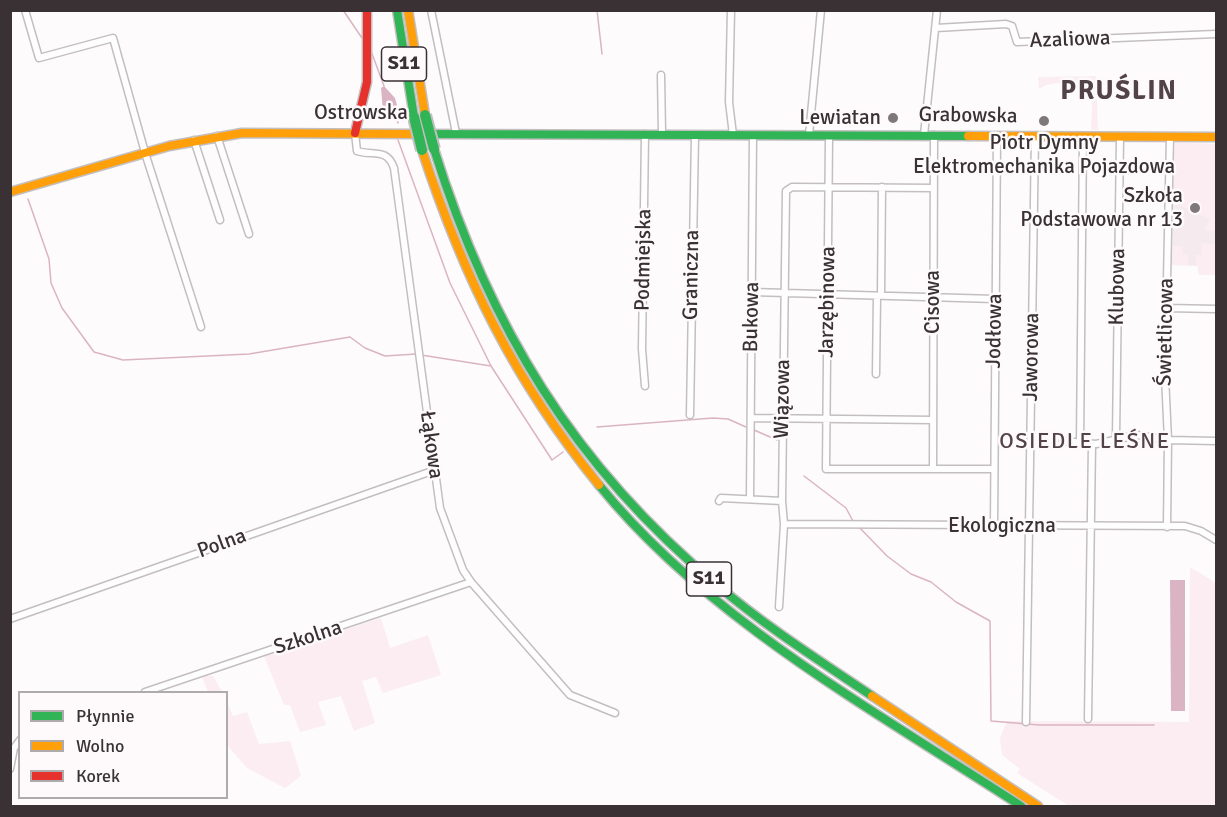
<!DOCTYPE html>
<meta charset="utf-8">
<style>
body{margin:0}
#map{position:relative;width:1227px;height:817px;overflow:hidden;background:#fdfbfc;font-family:Signika,sans-serif}
canvas{display:block}
.frame{position:absolute;inset:0;border:12px solid #393134;pointer-events:none}
.legend{position:absolute;left:18px;top:691px;width:210px;height:108px;box-sizing:border-box;background:#fefafc;border:2px solid #afaaac;margin:0;padding:8px 10px;list-style:none;font-size:18px;color:#393134}
.legend li{display:flex;align-items:center;gap:12px;height:30px}
.legend b{width:30px;border:2px solid #afaaac}
</style>
<div id="map">
<canvas width="1227" height="817"></canvas>
<div class="frame"></div>
<ul class="legend">
<li><b style="height:8px;background:#30b455"></b>Płynnie</li>
<li><b style="height:8px;background:#ff9f0a"></b>Wolno</li>
<li><b style="height:8px;background:#e5322d"></b>Korek</li>
</ul>
</div>
<script>
const context = document.querySelector('canvas').getContext('2d');
context.lineJoin = 'round';
function fill(path, color) { context.fillStyle = color; context.fill(path, 'evenodd'); }
function strokePath(path, color, width, dash) { context.strokeStyle = color; context.lineWidth = width; context.lineCap = dash ? 'butt' : 'round'; context.setLineDash(dash || []); context.stroke(path); }
function write(font, color, halo, rows, align = 'center') {
  context.font = font + ' Signika,sans-serif'; context.lineWidth = 5; context.setLineDash([]); context.textBaseline = 'middle'; context.strokeStyle = halo; context.fillStyle = color; for (const [text, x, y, turn = 0] of rows) {
    context.save(); context.translate(x, y); context.rotate((+turn || 0) * Math.PI / 180); context.textAlign = isNaN(turn) ? turn : align; if (halo) context.strokeText(text, 0, 0); context.fillText(text, 0, 0); context.restore();
  }
}
fill(new Path2D(`
 M1175,143L1216,144V275H1199L1198,266L1172,265L1173,226L1178,216L1173,214Z`), '#f5ebee');
fill(new Path2D(`
 M1096,76L1098,130H1091L1093,86C1077,86 1053,78 1039,89L1038,77Z
 M1175,143L1216,144V231L1205,230L1210,219L1199,215L1201,210L1185,208L1173,202Z
 M1202,243L1216,244V275H1199L1195,255H1202Z
 M1173,246H1183L1182,254L1188,255V265H1172Z
 M1190,567L1216,583V806H1069L1017,773L1020,769L1002,755L1000,738L1007,721L1189,722Z
 M381,618L390,648L428,635L441,675L383,693L376,677L362,681L375,723L354,731L341,696L318,702L326,725L300,732L290,705H284L264,656Z
 M202,676H213L222,692H208Z
 M227,702L233,716L247,712L259,744L290,741L301,776L285,788L247,768L227,745Z`), '#fbedf2');
fill(new Path2D(`
 M384,86L395,98L398,109L393,108L388,114L383,111L381,88Z
 M1170,580H1185V711H1171Z`), '#dbb4c3');
strokePath(new Path2D(`
 M343,10L364,41
 M597,10L602,54
 M371,51L384,86
 M395,110L398,123
 M398,140L450,283L491,366L552,460L563,452
 M28,199L49,259L51,283L62,308L94,352L123,360L249,354L350,337L365,348L385,356L416,354
 M421,355L491,366
 M597,427L713,418L728,419L746,427
 M754,430L777,440
 M804,476L846,508L854,523
 M858,526L887,556L911,574L931,582L956,602L990,621L991,721L1039,725H1154`), '#dbb4c3', 1.5);
const street = new Path2D(`
 M25,10L39,58L113,38L146,156L201,327
 M431,10L456,133
 M731,10L729,102L733,135
 M936,28L1006,24L1012,26L1017,42L1216,34
 M661,75L662,134
 M355,133L357,151C374,156 387,148 394,168L440,508L463,570L471,582L570,695L615,713
 M645,134L642,349L645,386
 M809,135L821,10
 M829,135L826,469H994
 M924,135L937,10
 M217,136L249,234
 M194,140L220,220
 M752,292L995,299
 M881,295L882,187
 M1166,308L1216,309
 M876,374L877,296
 M690,415L695,135
 M751,418L933,420
 M1116,438L1120,137
 M1063,441L1096,444L1137,435L1168,440L1216,441
 M1080,443L1083,137
 M933,468L934,135
 M750,499L753,135
 M719,501L721,498L782,501
 M784,524L1185,526L1201,531L1216,540
 M994,526L997,136
 M1167,527L1168,440L1165,376L1170,137
 M779,607L784,524L782,501L786,191L792,187L934,188
 M10,619L435,470
 M145,692L471,582
 M1088,719L1092,444
 M1026,722L1035,136
 M10,769L14,748L20,740`);
const fast = new Path2D(`
 M397,10L414,117
 M419,134L968,136
 M434,149C489,326 574,466 717,585C765,626 820,661 872,696
 M599,485C708,620 877,712 1021,806`);
const slow = new Path2D(`
 M408,10L425,115
 M968,136L1216,137
 M422,150C464,278 514,380 599,485
 M10,192L169,146L242,133L419,134
 M872,696L1038,806`);
const jam = new Path2D(`
 M355,133L367,82V10`);
strokePath(street, '#c3bfc1', 9);
strokePath(fast, '#c3bfc1', 11);
strokePath(slow, '#c3bfc1', 11);
strokePath(jam, '#c3bfc1', 11);
strokePath(street, '#fffeff', 6);
strokePath(fast, '#30b455', 8);
strokePath(slow, '#ff9f0a', 8);
strokePath(jam, '#e5322d', 8);
const fastBridge = new Path2D(`
 M425,115L434,149
 M414,117L422,150`);
strokePath(fastBridge, '#c3bfc1', 14, []);
strokePath(fastBridge, '#30b455', 10);
for (const [x, y, r, color] of [
 [893,118,6,"#7e787a"],
 [1044,121,6,"#7e787a"],
 [1195,208,6,"#7e787a"]
]) { const dot = new Path2D(); dot.arc(x, y, r, 0, 2 * Math.PI); context.fillStyle = color; context.fill(dot); strokePath(dot, '#fefafc', 2); }
for (const [x, y, w] of [
 [404,64,45],
 [709,579,45]
]) { const box = new Path2D(); box.roundRect(x - w / 2, y - 17, w, 34, 4.5); context.fillStyle = '#fefafc'; context.fill(box); strokePath(box, '#393134', 1.5); }
write('bold 20px', '#393134', null, [
 ["S11",404,64],
 ["S11",709,579]
]);
write('21px', '#393134', '#fefafc', [
 ["Azaliowa",1070,40,-2],
 ["Ostrowska",361,113],
 ["Grabowska",968,116,1],
 ["Podmiejska",644,260,-89],
 ["Graniczna",692,275,-89],
 ["Klubowa",1118,287,-89],
 ["Jarzębinowa",828,302,-89],
 ["Cisowa",933,302,-90],
 ["Bukowa",752,317,-89],
 ["Jodłowa",995,331,-89],
 ["Świetlicowa",1166,332,-89],
 ["Jaworowa",1032,357,-89],
 ["Wiązowa",783,399,-89],
 ["Łąkowa",431,445,82],
 ["Ekologiczna",1002,526],
 ["Polna",222,544,-20],
 ["Szkolna",308,638,-18]
]);
write('21px', '#393134', '#fefafc', [
 ["Lewiatan",881,118],
 ["Piotr Dymny",1044,143,"center"],
 ["Elektromechanika Pojazdowa",1044,167,"center"],
 ["Szkoła",1183,196],
 ["Podstawowa nr 13",1183,220]
], 'right');
context.letterSpacing = '1.5px';
write('22px', '#524349', '#fefafc', [
 ["OSIEDLE LEŚNE",1085,442]
]);
context.letterSpacing = '0px';
context.letterSpacing = '1.5px';
write('bold 27px', '#524349', '#fefafc', [
 ["PRUŚLIN",1119,92]
]);
context.letterSpacing = '0px';
</script>
